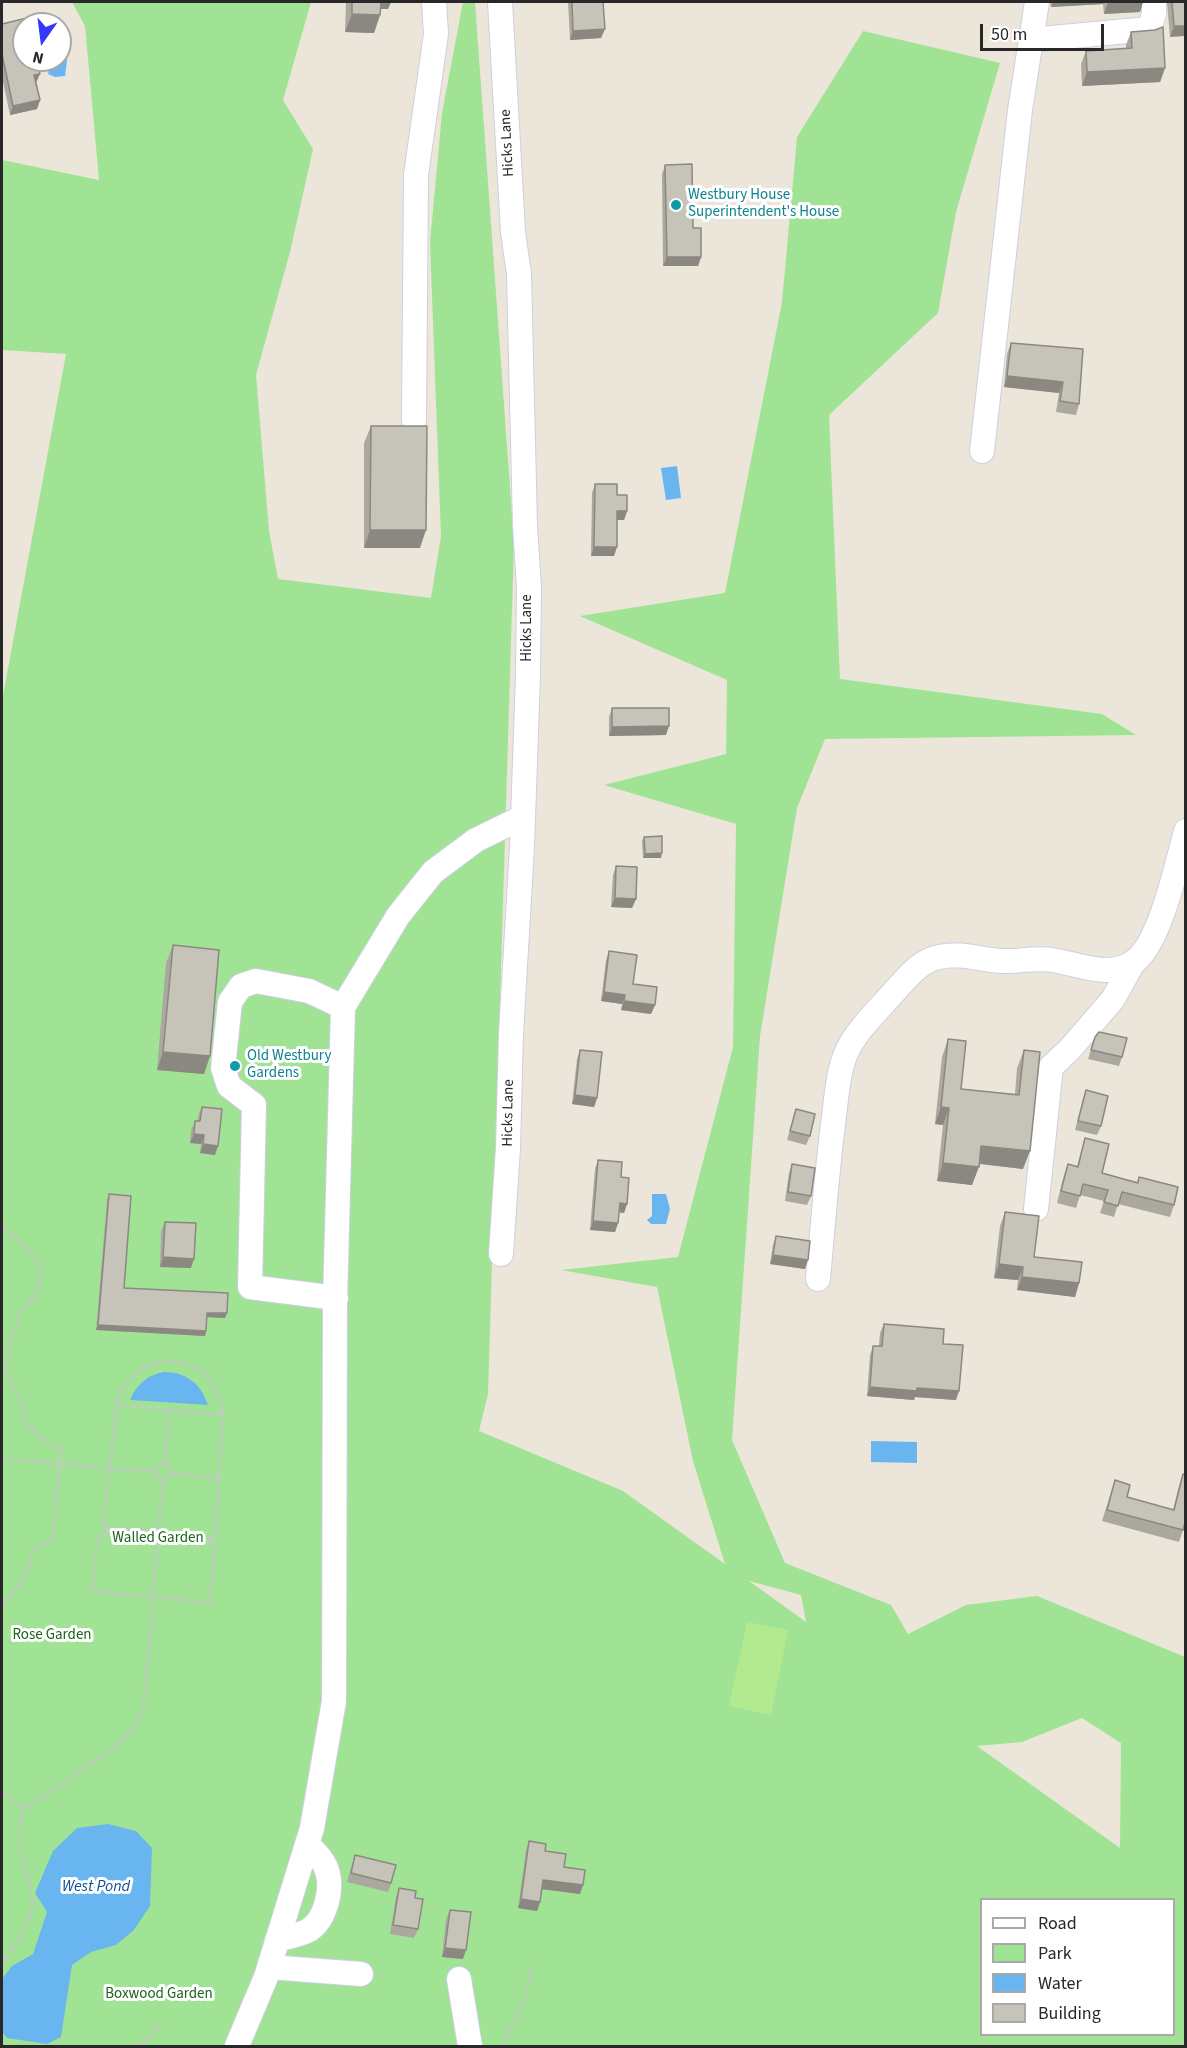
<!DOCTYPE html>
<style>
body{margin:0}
#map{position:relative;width:1187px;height:2048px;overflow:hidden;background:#ebe6d9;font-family:"Source Sans 3",sans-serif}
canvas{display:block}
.frame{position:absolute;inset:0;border:3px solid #282828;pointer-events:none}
.legend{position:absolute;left:980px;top:1898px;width:195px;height:138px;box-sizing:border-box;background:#fff;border:2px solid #a9a9a9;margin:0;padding:8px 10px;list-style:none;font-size:18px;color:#282828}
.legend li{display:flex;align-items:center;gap:12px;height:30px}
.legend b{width:30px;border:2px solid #a9a9a9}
.north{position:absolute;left:12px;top:12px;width:60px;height:60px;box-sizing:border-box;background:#fff;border:2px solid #a9a9a9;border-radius:50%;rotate:194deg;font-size:16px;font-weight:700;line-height:24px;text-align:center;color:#282828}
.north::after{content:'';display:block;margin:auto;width:21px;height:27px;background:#3538fb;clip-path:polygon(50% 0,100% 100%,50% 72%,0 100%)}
.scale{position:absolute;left:980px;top:24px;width:124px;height:27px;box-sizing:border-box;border:3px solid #282828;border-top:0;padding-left:8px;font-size:18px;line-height:21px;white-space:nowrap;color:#282828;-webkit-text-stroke:4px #fff;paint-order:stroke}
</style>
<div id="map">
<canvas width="1187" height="2048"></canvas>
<div class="frame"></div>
<ul class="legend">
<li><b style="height:8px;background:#fff"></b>Road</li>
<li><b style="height:16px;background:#a1e394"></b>Park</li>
<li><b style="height:16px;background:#69b5ef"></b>Water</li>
<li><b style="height:16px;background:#c6c3b9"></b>Building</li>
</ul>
<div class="north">N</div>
<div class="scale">50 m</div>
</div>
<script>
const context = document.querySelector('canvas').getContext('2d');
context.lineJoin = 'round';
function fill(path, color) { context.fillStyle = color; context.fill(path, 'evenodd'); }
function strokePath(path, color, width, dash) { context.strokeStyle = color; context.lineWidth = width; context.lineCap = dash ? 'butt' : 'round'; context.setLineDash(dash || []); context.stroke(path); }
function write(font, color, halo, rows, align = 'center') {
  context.font = font + ' "Source Sans 3",sans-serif'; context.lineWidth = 6; context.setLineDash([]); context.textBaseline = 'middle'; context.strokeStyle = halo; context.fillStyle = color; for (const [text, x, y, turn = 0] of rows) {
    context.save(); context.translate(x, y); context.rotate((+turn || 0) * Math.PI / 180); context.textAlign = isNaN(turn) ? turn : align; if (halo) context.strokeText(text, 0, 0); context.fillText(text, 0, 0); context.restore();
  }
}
fill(new Path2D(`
 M72,2H311L283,100L313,149L290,252L256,375L269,531L278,579L431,598L441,536L430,242L442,113L463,2H475L514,543L488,1394L479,1431L623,1491L725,1564L693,1461L657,1287L561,1270L678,1257L733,1047L736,824L604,785L726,754L727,680L580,616L725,593L782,302L797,137L863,31L1000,63L956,212L938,313L829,415L840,679L1102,714L1136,735L825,739L797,808L760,1036L732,1440L785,1563L891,1605L908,1634L966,1605L1037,1596L1185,1657V2046H2V701L66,354L2,350V160L99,180L85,26ZM749,1581L801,1595L806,1622ZM1082,1718L1121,1743L1120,1848L977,1746L1022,1742ZM982,1900H1174V2034H982Z`), '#a1e394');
fill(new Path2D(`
 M747,1622L788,1630L771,1715L729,1706Z`), '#b4ea8f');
fill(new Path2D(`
 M60,44L69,45L65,76L55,77L48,74L51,60H60Z
 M677,466L681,498L666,500L661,468Z
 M652,1194H666L670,1209L666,1224H651L647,1220L652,1216Z
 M164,1372C187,1372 201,1384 208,1405L130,1400C137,1384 147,1375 164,1372Z
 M871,1441L917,1442V1463L871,1462Z
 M108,1824L136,1831L152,1848L150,1906L133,1931L116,1945L91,1952L72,1965L61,2037L47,2044L7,2038L2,2032V1979L12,1966L33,1954L47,1912L35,1893L53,1851L77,1828Z`), '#69b5ef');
const minor = new Path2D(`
 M500,2L513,232L519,274L525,526L529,588L528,676L522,847L511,1034L508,1148L501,1254
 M1030,40L1149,29L1154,14V2
 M414,420L416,175L436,34L434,2
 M982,451L1020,110L1037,2
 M1036,1209L1051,1067L1070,1049L1113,999L1133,963
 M818,1279C823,1224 827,1170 834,1116C837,1094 838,1069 848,1049C859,1028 877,1011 893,993C906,979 919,961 939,957C959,952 982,960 1002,961C1018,962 1036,957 1052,960C1079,964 1111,980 1135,961C1161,941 1177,863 1186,831
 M336,1298L250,1287L254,1105L229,1086L223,1068L230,1002L241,986L256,981L309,991L343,1007
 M277,1940C287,1937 300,1935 309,1930C325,1920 332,1892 328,1874C325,1861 316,1853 307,1844
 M269,1967L361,1974
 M459,1979L470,2046
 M237,2046L266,1977L312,1828L334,1701L335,1302L343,1007L398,916L433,872L476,840L523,817`);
strokePath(minor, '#cecfe1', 26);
strokePath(new Path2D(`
 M2,1229L23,1243L39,1264L40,1279L37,1295L21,1311L12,1338L6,1360L9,1377L21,1400L27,1425L61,1453
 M117,1405L223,1415L215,1538L103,1527Z
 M117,1405C120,1395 122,1387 129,1380C151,1354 194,1355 213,1384C219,1393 221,1404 223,1415
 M2,1459L156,1472
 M165,1464L169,1409
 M155 1472a8 8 0 1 1 16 0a8 8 0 1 1-16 0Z
 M171,1473L220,1479
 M107,1527V1535H98L92,1591L210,1602L216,1546L209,1545L210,1538
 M2,1604C21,1583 27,1579 33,1550L52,1538L62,1446
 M2,1793L24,1808
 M2,1965C11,1948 26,1931 31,1912C36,1890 23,1870 20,1849C18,1834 20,1822 24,1808C51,1792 123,1747 137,1721C140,1716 142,1710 144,1704L163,1480
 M137,2046L150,2037L161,2023
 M502,2046C516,2021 529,1997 532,1967`), '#c7c7c7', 3, [4.5, 3]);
strokePath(minor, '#fff', 24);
fill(new Path2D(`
 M346,2H391L388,9H380V15L374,33L345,32Z
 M568,2H603L601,38L570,40Z
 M1050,2H1143L1140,12L1104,14L1103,4L1051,7Z
 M1167,2H1185L1170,37Z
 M2,24L36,83L40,100L37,109L10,115L2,77Z
 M1131,32L1165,68L1160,82L1082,86L1081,64L1086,51L1126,48V45Z
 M665,165L693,228L701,257L698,266H663L662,174Z
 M1011,343L1083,349L1079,404L1076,415L1056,412L1059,393L1004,387L1007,354Z
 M371,426L420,548H364V443Z
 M595,484L617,495L627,511L624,520H617L614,556H591L592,493Z
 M612,708L666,735L609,736V717Z
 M644,837L661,858H643L642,841Z
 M616,866L636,899L632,908L611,907L613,875Z
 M173,945L204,1074L157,1070L166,963Z
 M609,951L633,984L655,1005L651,1014L621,1010L622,1004L601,1001L606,960Z
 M1095,1037L1122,1057L1119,1066L1088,1059Z
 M948,1039L961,1089L1015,1094L1017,1068L1024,1050L1023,1169L979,1164L972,1185L937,1181L943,1125L935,1124L942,1057Z
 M580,1050L597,1098L594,1107L572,1104L577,1059Z
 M1086,1090L1101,1126L1097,1135L1075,1130L1083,1099Z
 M202,1107L215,1155L200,1153L201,1144L190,1143L191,1130L195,1121H198V1116Z
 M796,1109L810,1136L806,1145L787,1140Z
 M1085,1138L1102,1173L1137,1182L1139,1177L1174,1205L1170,1217L1118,1204L1114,1217L1100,1213L1104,1201L1080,1195L1076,1208L1057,1203L1064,1175L1068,1164L1077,1166Z
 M598,1160L621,1177L627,1204L624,1213L619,1212L618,1223L615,1232L590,1230L595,1169Z
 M792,1164L811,1196L807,1205L785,1201L789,1173Z
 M109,1194L124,1288L227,1313L225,1318L207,1317L206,1331L205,1336L96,1330L107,1199Z
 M1005,1212L1034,1257L1079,1283L1075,1297L1017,1290L1018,1280L994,1278L1000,1226Z
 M165,1222L191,1268L160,1267L161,1231Z
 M776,1236L805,1269L770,1264L773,1245Z
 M884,1324L943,1344L956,1400L915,1397L914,1400L867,1396L870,1355L873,1346H879L880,1333Z
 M1183,1474V1530L1179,1542L1102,1521L1115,1480L1127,1497L1173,1510L1179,1486Z
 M529,1841L545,1851L564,1867L580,1894L542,1889L540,1902L537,1911L518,1908L526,1850Z
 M355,1855L391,1883L388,1892L347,1882Z
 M399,1888L415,1898L418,1929L414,1938L390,1934L396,1897Z
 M450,1910L463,1959L442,1957L446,1919Z`), '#aaa89f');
fill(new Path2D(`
 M377,2H391L388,9H375Z
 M1053,2H1104L1103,4L1051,7Z
 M1143,2L1140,12L1104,14L1108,3Z
 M352,14L380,15L374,33L345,32Z
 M1174,26H1185V36L1170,37Z
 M605,29L601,38L570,40L573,31Z
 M1165,68L1160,82L1082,86L1087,72Z
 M40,74L36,83L34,75Z
 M40,100L37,109L10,115L13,106Z
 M667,257H701L698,266H663Z
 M1007,376L1063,382L1059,393L1004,387Z
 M617,511H627L624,520H614Z
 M370,530H426L420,548H364Z
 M594,547H617L614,556H591Z
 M669,726L666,735L609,736L612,727Z
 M662,853L661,858H643L645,854Z
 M615,898L636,899L632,908L611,907Z
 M604,992L625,995L622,1004L601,1001Z
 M624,1001L655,1005L651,1014L621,1010Z
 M163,1052L210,1056L204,1074L157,1070Z
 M575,1095L597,1098L594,1107L572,1104Z
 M941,1107L949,1108L943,1125L935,1124Z
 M194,1134L204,1135L201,1144L190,1143Z
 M203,1144L218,1146L215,1155L200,1153Z
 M981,1146L1030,1151L1023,1169L974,1163Z
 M943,1163L979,1167L972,1185L937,1181Z
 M620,1203L627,1204L624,1213L617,1212Z
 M593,1221L618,1223L615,1232L590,1230Z
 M773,1255L808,1260L805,1269L770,1264Z
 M163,1257L194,1259L191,1268L160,1267Z
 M999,1264L1023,1267L1018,1280L994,1278Z
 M1022,1277L1079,1283L1075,1297L1017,1290Z
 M207,1313H227L225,1318L206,1317Z
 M98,1325L206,1331L205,1336L96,1330Z
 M870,1387L917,1388L959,1391L956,1400L915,1397L914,1400L867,1396Z
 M543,1880L583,1885L580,1894L540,1889Z
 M521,1899L540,1902L537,1911L518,1908Z
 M445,1948L466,1950L463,1959L442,1957Z`), '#8b8882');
const building = new Path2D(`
 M352,2H381L380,15L352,14Z
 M572,2H603L605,29L573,31Z
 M1108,2H1138L1108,3Z
 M1172,2H1185V26H1174Z
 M27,18L28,24H24V60H36L40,74L34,75L40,100L13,106L2,54V24Z
 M1163,27L1165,68L1087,72L1086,51L1132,48L1131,32L1155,30Z
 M692,164L693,228H701V257H667L665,165Z
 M1011,343L1083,349L1079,404L1060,401L1063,382L1007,376Z
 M371,426H427L426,530H370Z
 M595,484H617V495H627V511H617V547H594Z
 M612,708H669V726L612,727Z
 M662,836V853L645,854L644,837Z
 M616,866L637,867L636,899L615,898Z
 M173,945L219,950L210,1056L163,1052Z
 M609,951L637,955L633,984L657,987L655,1005L624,1001L625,995L604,992Z
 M1099,1032L1127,1038L1122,1057L1091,1050L1095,1037Z
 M948,1039L966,1041L961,1089L1019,1095L1024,1050L1040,1052L1030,1151L981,1146L979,1167L943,1163L949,1108L941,1107Z
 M580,1050L602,1052L597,1098L575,1095Z
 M1086,1090L1108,1096L1101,1126L1078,1121Z
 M202,1107L222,1109L218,1146L203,1144L204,1135L194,1134L195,1121H200Z
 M796,1109L815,1114L810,1136L790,1131Z
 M1085,1138L1109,1144L1102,1173L1138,1183L1139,1177L1178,1187L1174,1205L1122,1192L1118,1206L1104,1202L1108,1190L1083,1184L1080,1196L1061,1191L1068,1164L1078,1167Z
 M598,1160L622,1162L621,1177L629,1178L627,1204L620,1203L618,1223L593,1221Z
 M792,1164L815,1168L811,1196L788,1192Z
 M109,1194L131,1196L124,1288L228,1293L227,1313H207L206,1331L98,1325Z
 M1005,1212L1039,1216L1034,1257L1082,1262L1079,1283L1022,1277L1023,1267L999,1264Z
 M165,1222L196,1223L194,1259L163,1257Z
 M776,1236L810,1241L808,1260L773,1255Z
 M884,1324L944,1329L943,1344L963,1345L959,1391L917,1388V1391L870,1387L873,1346H882Z
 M1183,1474L1185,1475V1523L1183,1530L1107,1510L1115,1480L1130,1485L1127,1497L1174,1510Z
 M529,1841L546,1844L545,1851L566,1854L564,1867L585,1870L583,1885L543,1880L540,1902L521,1899Z
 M355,1855L396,1865L391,1883L351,1873Z
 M399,1888L416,1891L415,1898L423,1899L418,1929L393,1925Z
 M450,1910L471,1912L466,1950L445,1948Z`);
fill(building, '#c6c3b9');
strokePath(building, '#8b8882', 1.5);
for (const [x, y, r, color] of [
 [676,205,6,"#0f9aa8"],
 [235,1066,6,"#0f9aa8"]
]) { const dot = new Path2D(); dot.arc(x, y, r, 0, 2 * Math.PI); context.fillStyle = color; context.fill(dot); strokePath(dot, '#fff', 2); }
write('15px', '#282828', '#fff', [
 ["Hicks Lane",508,143,-93],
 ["Hicks Lane",528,628,-90],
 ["Hicks Lane",509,1113,-89]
]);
write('15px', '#0d838f', '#fff', [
 ["Westbury House",688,196],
 ["Superintendent's House",688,213],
 ["Old Westbury",247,1057],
 ["Gardens",247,1074]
], 'left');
write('15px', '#1b6418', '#fff', [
 ["Walled Garden",158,1539],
 ["Rose Garden",52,1636],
 ["Boxwood Garden",159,1995]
]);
write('italic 16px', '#0c5098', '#fff', [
 ["West Pond",96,1887]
]);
</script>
